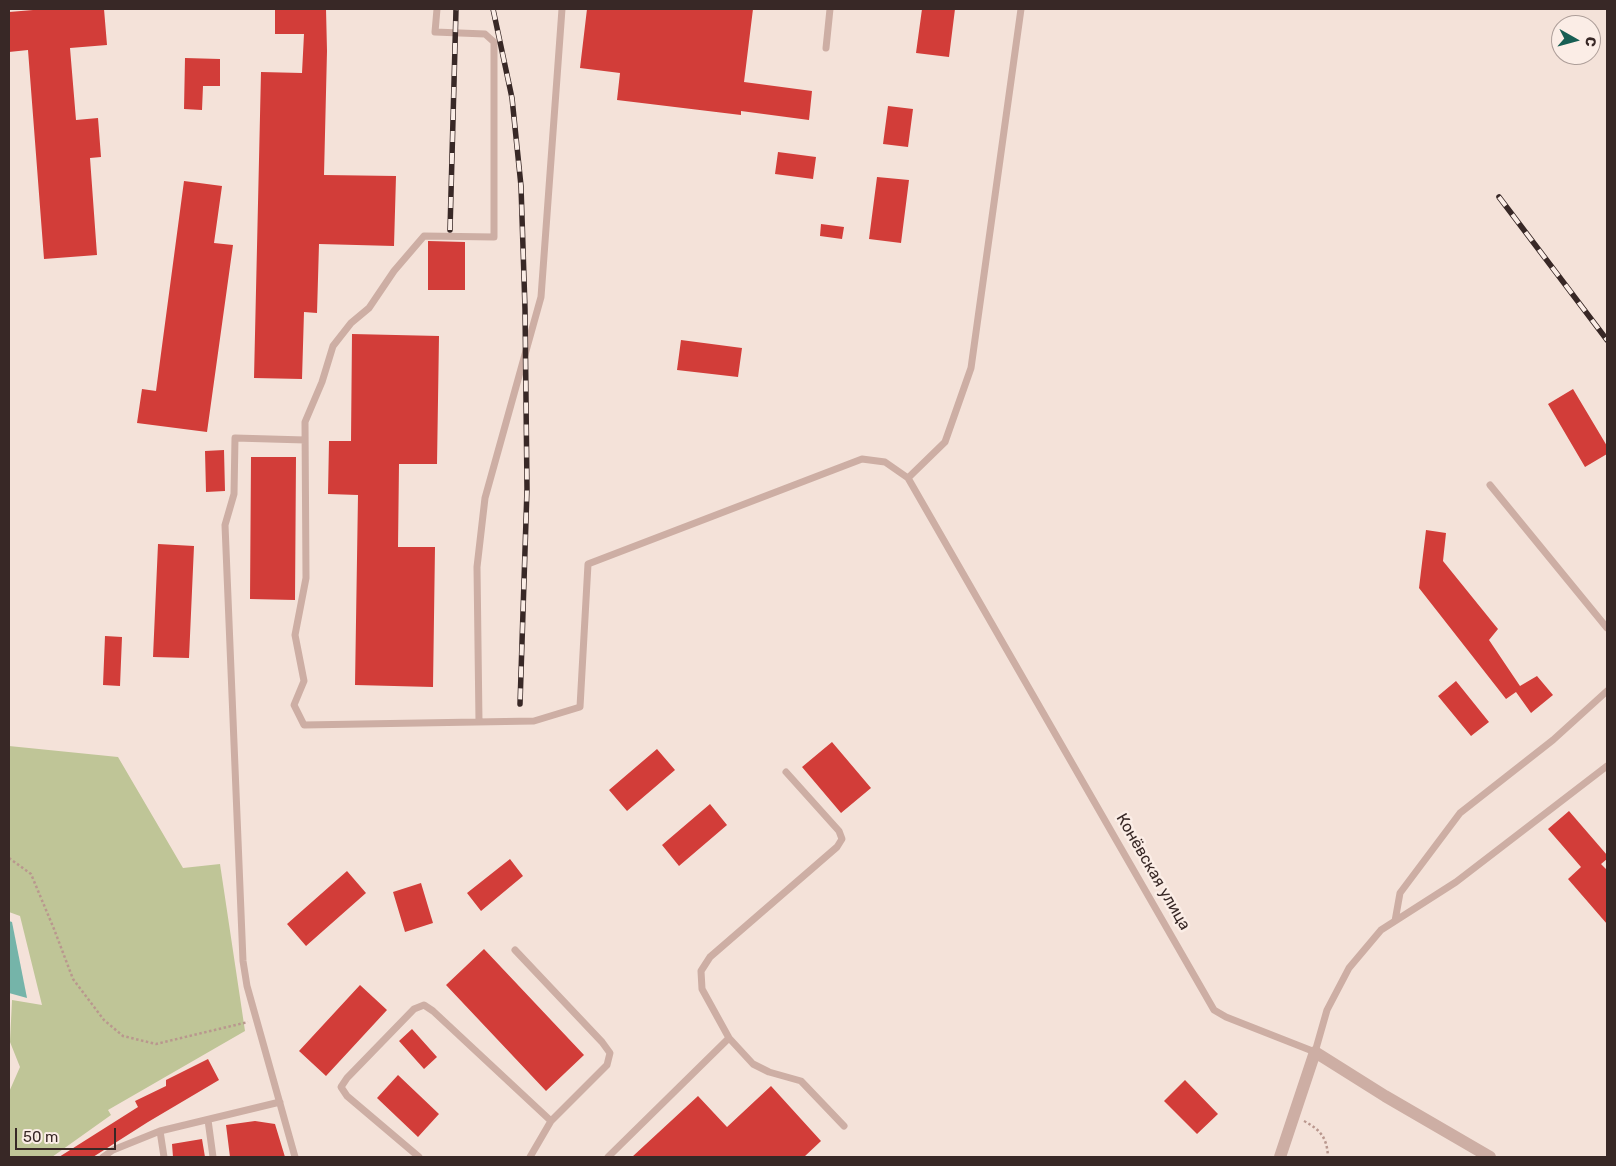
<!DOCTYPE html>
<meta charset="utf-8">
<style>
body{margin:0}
#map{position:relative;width:1616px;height:1166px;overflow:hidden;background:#f4e2d9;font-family:Rubik,sans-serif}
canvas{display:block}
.frame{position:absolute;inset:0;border:10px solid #382826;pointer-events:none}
.north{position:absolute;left:1551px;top:15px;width:50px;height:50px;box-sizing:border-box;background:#fbede6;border:1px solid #ad9e99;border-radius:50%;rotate:97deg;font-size:14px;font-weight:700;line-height:20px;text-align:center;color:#382826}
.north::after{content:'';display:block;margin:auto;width:18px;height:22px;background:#175e53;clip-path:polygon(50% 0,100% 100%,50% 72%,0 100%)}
.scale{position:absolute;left:15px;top:1128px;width:101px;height:22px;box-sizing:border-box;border:2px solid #382826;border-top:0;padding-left:6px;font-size:15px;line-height:18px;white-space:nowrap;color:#382826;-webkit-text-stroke:4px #fbede6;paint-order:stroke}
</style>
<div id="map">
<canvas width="1616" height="1166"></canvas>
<div class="frame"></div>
<div class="north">С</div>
<div class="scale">50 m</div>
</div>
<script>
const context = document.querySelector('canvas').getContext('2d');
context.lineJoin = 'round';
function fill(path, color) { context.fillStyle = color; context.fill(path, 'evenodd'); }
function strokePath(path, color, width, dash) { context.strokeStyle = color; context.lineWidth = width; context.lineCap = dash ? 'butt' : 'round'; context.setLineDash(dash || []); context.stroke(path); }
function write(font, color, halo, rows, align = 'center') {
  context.font = font + ' Rubik,sans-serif'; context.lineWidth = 5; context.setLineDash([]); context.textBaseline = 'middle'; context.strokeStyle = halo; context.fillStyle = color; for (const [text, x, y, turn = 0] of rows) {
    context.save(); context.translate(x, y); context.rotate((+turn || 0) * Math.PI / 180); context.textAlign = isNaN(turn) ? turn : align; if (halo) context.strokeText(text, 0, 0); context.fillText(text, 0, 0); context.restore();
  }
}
fill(new Path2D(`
 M9,746L118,757L183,868L220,864L245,1031L108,1110L111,1115L52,1157H9V1092L20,1067L10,1042L12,1000L42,1005L20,916L9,912Z`), '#bfc597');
fill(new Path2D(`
 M9,921L12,922L27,998L9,993Z`), '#75b4a9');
fill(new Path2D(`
 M45,9H104L107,45L70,48L76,120L98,118L101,157L90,158L97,255L44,259L28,50L9,52V12Z
 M275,9H326L327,51L324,175L396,176L394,246L319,244L317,313L304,312L302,379L254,378L261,72L302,73L304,34H275Z
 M587,9H753L744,82L812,91L809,120L741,111V115L617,100L620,73L580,68Z
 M922,9H955L949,57L916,53Z
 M185,58L220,59V86H203L202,110L184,109Z
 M888,106L913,109L908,147L883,144Z
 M778,152L816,157L813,179L775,174Z
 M877,177L909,180L901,243L869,239Z
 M184,181L222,186L214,243L233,245L207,432L137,423L142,389L156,391Z
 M821,224L844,227L842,239L820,236Z
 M428,241L465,242V290H428Z
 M352,334L439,336L437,464H399L398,547H435L433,687L355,685L358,495L328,494L329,441H351Z
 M681,340L742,348L738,377L677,370Z
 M1573,389L1607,446V454L1585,467L1548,404Z
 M224,450L225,491L206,492L205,451Z
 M251,457H296L295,600L250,599Z
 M1426,530L1446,533L1443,561L1498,629L1489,640L1520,686L1537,676L1553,695L1531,713L1516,692L1506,699L1419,588Z
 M158,544L194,546L189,658L153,657Z
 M105,636L122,637L120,686L103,685Z
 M1456,681L1489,722L1471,736L1438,696Z
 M832,742L871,788L841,813L802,767Z
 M657,749L675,770L627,811L609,790Z
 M710,804L727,825L679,866L662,845Z
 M1569,811L1607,855V859L1601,864L1607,870V924L1568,879L1581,867L1548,829Z
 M510,859L523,876L481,911L467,893Z
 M347,871L366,893L306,946L287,924Z
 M421,883L433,923L405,932L393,892Z
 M484,949L584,1055L546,1091L446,985Z
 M360,985L387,1010L326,1076L299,1051Z
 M412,1029L437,1057L424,1069L399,1041Z
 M208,1059L219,1080L148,1122L93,1157H59L138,1107L135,1101L166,1086V1080Z
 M398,1075L439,1114L418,1137L377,1098Z
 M1185,1080L1218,1114L1197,1134L1164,1101Z
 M771,1086L821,1141L804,1157H632L698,1096L727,1127Z
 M255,1121L275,1124L285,1157H230L226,1125Z
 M202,1139L205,1157H173L172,1144Z`), '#d23d39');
strokePath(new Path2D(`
 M9,858L31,874L54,929L73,979L104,1020L123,1036L156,1044L248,1022
 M1304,1121C1321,1130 1327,1138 1328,1157`), '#b9978e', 2.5, [2.5, 2.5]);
strokePath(new Path2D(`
 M437,9L435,32L485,34L494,42V237L424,236L394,271L369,308L351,323L333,346L322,382L305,422L306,578L295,635L304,681L294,705L304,725L534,721L580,707L588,564L862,459L885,462L908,478L1214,1010L1226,1017L1315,1052L1327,1010L1349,968L1381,930L1456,882L1607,766
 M826,48L830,9
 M908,478L945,442L971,368L1021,9
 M1490,485L1607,628
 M479,722L477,567L485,498L541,297L562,9
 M1395,921L1400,893L1460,813L1553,740L1607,691
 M515,950L602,1042L610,1053L607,1065L551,1121
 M729,1038L702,989L701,971L710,957L837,847L842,839L839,831L786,772
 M208,1120L213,1157
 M160,1131L164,1157
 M103,1157L113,1150L160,1131L280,1102
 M295,1157L247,986L243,961L225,525L234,494L235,438L305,440
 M419,1157L347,1096L341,1087L347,1078L414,1009L424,1005L433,1011L551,1121L530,1157
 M608,1157L729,1038L753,1064L769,1072L801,1081L844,1126`), '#cdaea4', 7);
strokePath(new Path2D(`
 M1280,1157L1315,1052L1385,1096L1490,1157`), '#cdaea4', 12);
const rail = new Path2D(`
 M493,9L512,98L521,186L525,309L527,489L520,704
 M1499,197L1607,340
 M450,230L456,9`);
strokePath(rail, '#382826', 5.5);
strokePath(rail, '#fbede6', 4, [11]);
write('16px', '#382826', '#fbede6', [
 ["Конёвская улица",1153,872,60]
]);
</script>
